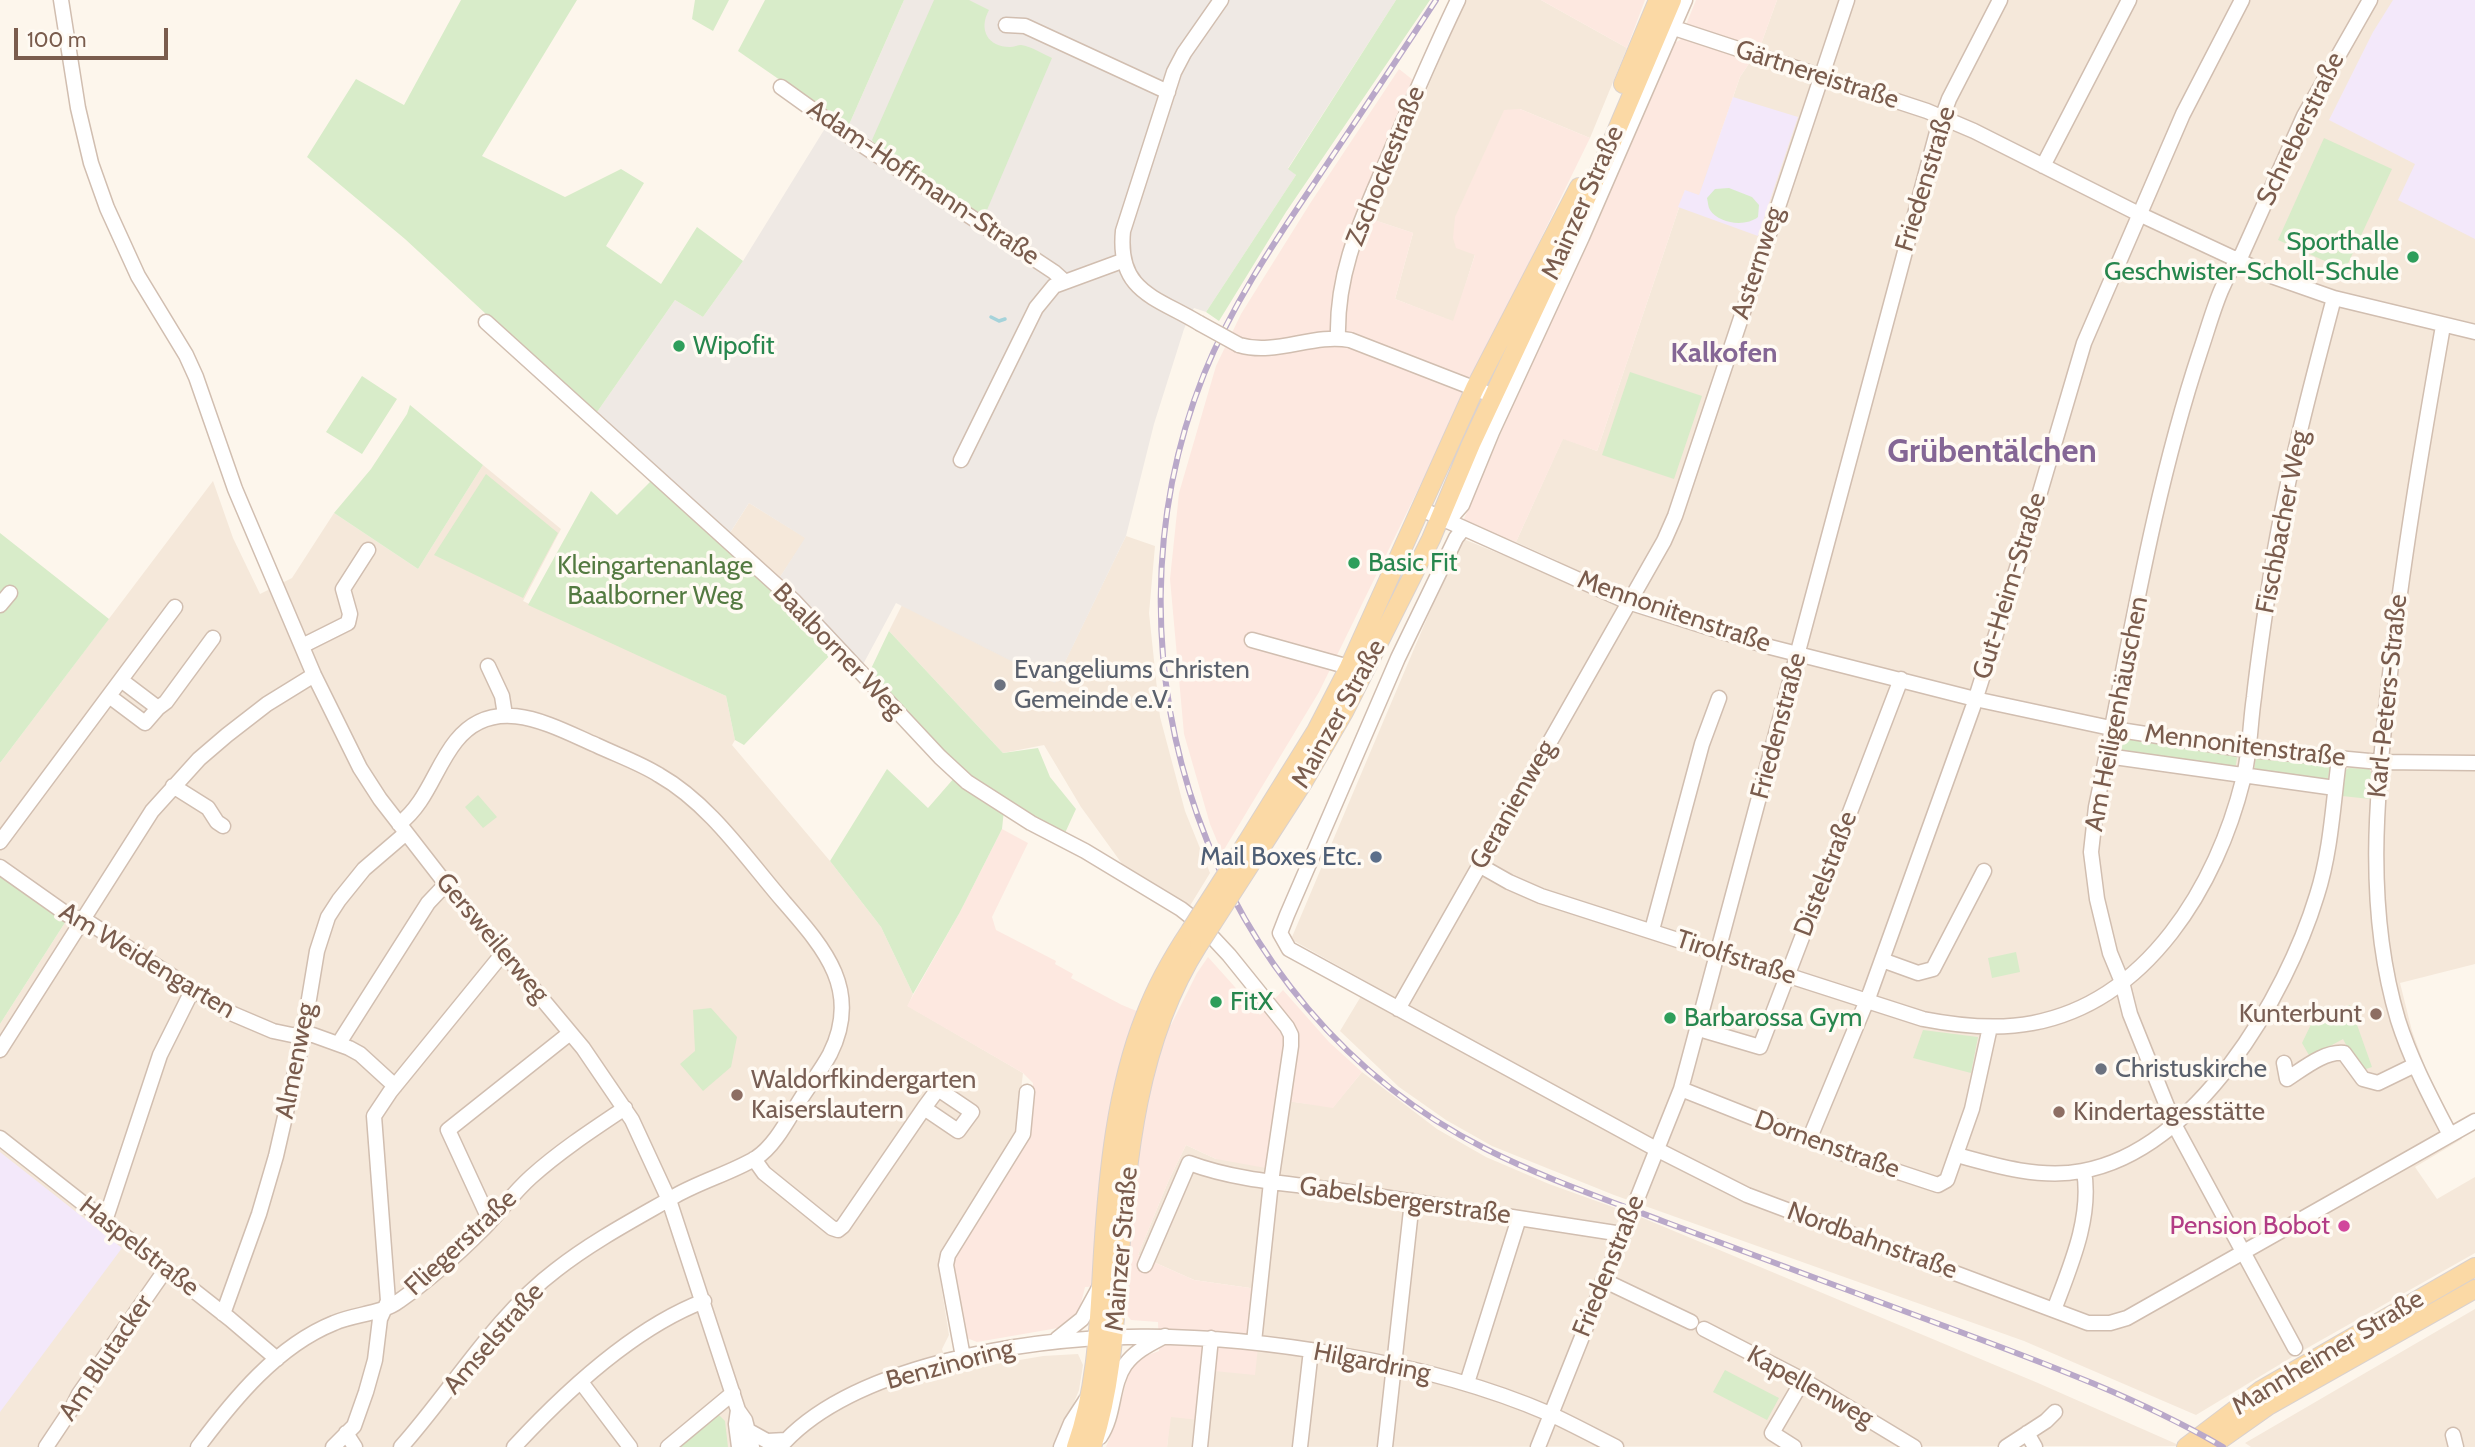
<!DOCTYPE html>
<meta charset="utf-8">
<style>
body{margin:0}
#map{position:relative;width:2475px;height:1447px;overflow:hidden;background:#fdf6ec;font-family:Cabin,sans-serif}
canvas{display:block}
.scale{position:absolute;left:14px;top:28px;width:154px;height:32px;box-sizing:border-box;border:4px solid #7a5c4d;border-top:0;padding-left:9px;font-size:21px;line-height:24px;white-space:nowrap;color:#7a5c4d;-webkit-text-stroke:5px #fffaf3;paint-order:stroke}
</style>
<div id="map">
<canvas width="2475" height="1447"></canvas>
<div class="scale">100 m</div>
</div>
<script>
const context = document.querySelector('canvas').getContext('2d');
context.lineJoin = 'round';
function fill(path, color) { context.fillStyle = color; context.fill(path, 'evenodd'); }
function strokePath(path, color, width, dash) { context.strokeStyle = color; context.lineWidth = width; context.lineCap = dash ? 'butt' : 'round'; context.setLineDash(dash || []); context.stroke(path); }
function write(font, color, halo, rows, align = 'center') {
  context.font = font + ' Cabin,sans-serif'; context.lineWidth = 7; context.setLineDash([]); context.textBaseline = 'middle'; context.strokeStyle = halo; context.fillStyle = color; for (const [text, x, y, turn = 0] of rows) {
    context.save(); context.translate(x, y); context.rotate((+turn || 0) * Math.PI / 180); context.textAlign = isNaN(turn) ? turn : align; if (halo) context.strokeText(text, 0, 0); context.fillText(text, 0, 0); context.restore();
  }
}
fill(new Path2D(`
 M1467,0H1541L1627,48L1590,138L1520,109L1454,322L1395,299L1413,233L1371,219L1462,8Z
 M1777,0H2475V964L2400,983L2412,1031L2430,1080L2462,1139L2415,1167L2437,1199L2475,1177V1253L2302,1351L2196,1415L2024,1341L1614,1195L1492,1146L1446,1120L1399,1087L1340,1031L1369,983L1294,941L1292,937L1461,538L1554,576L1558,561L1516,542L1563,438L1597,451L1685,190L1717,144L1740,77L1760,47Z
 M483,465L561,529L523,601L726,696L735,740L732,745L830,861L881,927L913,994L908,1006L1023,1073L1016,1133L940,1261L939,1272L949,1335L942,1349L949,1372L1043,1356L1078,1354L1083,1365L1079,1390L1056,1447H0V1024L66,921L0,873V763L213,481L233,538L260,594L292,578L334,513L418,569Z
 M749,503L806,538L778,580L728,536Z
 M1126,536L1155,546L1149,613L1160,717L1185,811L1210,873L1188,909L1128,872L1081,807L1044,745L1003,753L889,631L902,605L1055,682Z
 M1362,1072L1437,1129L1486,1157L1549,1184L1638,1216L2038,1383L2181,1446L1167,1447L1170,1417L1264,1290L1194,1280L1138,1255L1168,1182L1186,1145L1216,1159L1287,1101L1333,1107Z
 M2475,1309V1447H2251L2245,1443Z`), '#f5e8da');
fill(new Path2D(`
 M1541,0H1645L1627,48Z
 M1696,0H1777L1760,47L1740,77L1699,195L1685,190L1597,451L1563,439L1516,542L1463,521L1524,379L1600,216L1672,44L1680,40Z
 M1399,69L1413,80L1356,214L1413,233L1395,299L1453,321L1475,255L1456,248L1453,238L1455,217L1504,110L1520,109L1590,138L1319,692L1222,853L1210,824L1184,734L1170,579L1179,493L1216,366L1241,314L1311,202Z
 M1002,829L1028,843L992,917L996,930L1056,961L1055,964L1073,974L1071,978L1122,1005L1171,1025L1197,973L1208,957L1260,1015L1283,990L1329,1042L1362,1072L1333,1108L1287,1101L1277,1170L1216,1159L1186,1145L1168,1182L1138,1255L1194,1280L1264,1290L1255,1375L1204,1370L1199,1420L1171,1417L1167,1447H1106L1116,1422L1129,1370L1142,1357L1159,1351L1158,1322L1131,1320L1127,1315L1125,1285L1085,1287L1079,1311L1058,1328L977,1342L967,1338L964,1333L954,1279L955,1253L1029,1133L1033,1083L1023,1073L907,1006L960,912Z`), '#fde8e0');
fill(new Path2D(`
 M904,0H1396L1288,168L1296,175L1206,312L1194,308L1184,329L1154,424L1126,536L1055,683L896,603L860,670L778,580L805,538L749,503L728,536L595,415L675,300L703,317L743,261L832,117L848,127Z`), '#efe9e4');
fill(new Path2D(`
 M2393,0H2475V239L2398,200L2415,164L2329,120L2373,32Z
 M1733,97L1798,117L1758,236L1678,207L1685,190L1699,195Z
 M0,1152L122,1248L0,1412Z`), '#f3e8fa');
fill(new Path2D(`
 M461,0H577L482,156L565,197L621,169L644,183L606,246L661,284L697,227L743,261L703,317L675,300L595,415L405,239L307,157L356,79L404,105Z
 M695,0H729L713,31L692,19Z
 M765,0H904L848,127L738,51Z
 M934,0H969L989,10C978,30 988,47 1010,47C1014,47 1018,45 1021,45C1031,46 1043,54 1052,58L984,217L876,147L872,140Z
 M1396,0H1430L1286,212L1219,321L1206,312L1296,175L1288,169Z
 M2324,138L2392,169L2345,270L2278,240Z
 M1729,188L1752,197L1759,205L1758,217C1746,227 1719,224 1710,210C1708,207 1708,202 1707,198L1715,189Z
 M1630,372L1702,396L1674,479L1602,455Z
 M362,376L397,399L362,454L326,432Z
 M410,405L483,465L418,569L334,513L371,469L407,414Z
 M486,474L558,533L523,598L434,555Z
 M653,479L791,603L835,650L744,745L735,740L726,696L528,605L591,491L617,515Z
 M0,533L109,619L0,763Z
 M889,631L1003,753L1038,748L1050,777L1076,809L1065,833L1015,808L975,783L868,675Z
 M2122,733L2238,752L2235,770L2118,752Z
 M2256,755L2330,763L2328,780L2254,771Z
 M2349,768L2369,769L2371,772L2370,799L2342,796L2344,771Z
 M887,769L928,808L955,777L1004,810L1002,829L960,912L913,994L881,927L830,861Z
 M478,795L497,817L483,828L465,807Z
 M0,873L66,921L0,1024Z
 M2016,952L2020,972L1992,978L1988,958Z
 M2350,1005L2372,1067L2360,1071L2343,1039L2310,1057L2302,1043L2316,1014Z
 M711,1008L737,1037L731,1067L703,1091L680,1064L695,1051L693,1010Z
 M1923,1030L1978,1037L1971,1073L1913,1058Z
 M1725,1370L1779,1398L1767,1420L1713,1392Z
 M718,1414L725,1421L728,1447H681Z`), '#d8ecc9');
strokePath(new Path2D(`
 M991,317L999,321L1005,319`), '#a5d3da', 3.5);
const minor = new Path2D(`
 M61,0L78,108L91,163L107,208L138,276L186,355L196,377L235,489L314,675L360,768L380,799L446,884L583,1048L632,1120L669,1200L738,1410L745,1420L752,1447
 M1662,24L1927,111L1974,131L2139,214L2274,277L2334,298L2475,332
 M1006,25L1025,26L1168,92
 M781,87L862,145L1054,272L1064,281
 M2043,166L2129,0
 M486,322L794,601L940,757L967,782L1031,823L1085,851L1181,909L1200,924L1229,955L1287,1027L1291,1035V1046L1271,1182L1254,1342
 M1199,323C1156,297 1117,292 1123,231L1174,72L1184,53L1221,0
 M2443,326C2422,445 2402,563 2389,683C2376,794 2365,910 2398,1020C2411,1061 2431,1098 2450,1135
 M1338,338C1336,268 1364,215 1390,153C1412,101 1434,50 1458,0
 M1239,345C1276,356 1313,333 1350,340L1494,396
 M961,460L1036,308L1054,286L1122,261
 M1421,509L1628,602L1770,647L1975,699L2120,730L2241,749L2380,762L2475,763
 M1448,521L1462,505L1492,432L1582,237L1685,0
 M1463,529L1456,538L1398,658L1287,915L1280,933L1289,949L1656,1149L1747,1195L2088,1323H2110L2127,1318L2475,1121
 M0,605L10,593
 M1252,640L1349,667
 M302,646L348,623L350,614L343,589L368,550
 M488,666L502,696L505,715
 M121,680L158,708L166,702L213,638
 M109,696L145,723L158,708
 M2107,756L2335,788
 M173,786L208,808L217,822L223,826
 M399,824C427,803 435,767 456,741C495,692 552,726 596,745C617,755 640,763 659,775C710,804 746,858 784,902C824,948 862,990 830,1054C822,1069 811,1083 802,1097C789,1117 776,1145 756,1158C731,1173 701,1181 675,1196C635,1219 593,1241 556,1270C495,1316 452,1390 401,1447
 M0,842L175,607
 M1479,865L1509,882L1541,896L1923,1019C1959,1026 1997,1030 2033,1023C2148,1001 2217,885 2243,780C2250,754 2250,724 2254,697C2259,651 2266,606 2273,561C2288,472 2311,385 2334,298
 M0,867L68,915L88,922L226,1011L273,1031L292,1035H313L349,1048L360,1054L395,1086
 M1652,930L1702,744L1719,698
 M1882,960L1918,973L1933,969L1984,871
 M1398,1009L1664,541L1675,516L1847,0
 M1699,1029L1760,1047L1901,679
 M339,1043L428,903L446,884
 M0,1050L152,811L199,759L227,735L267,704L314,675
 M2284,1063L2287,1079C2303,1069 2324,1051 2344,1053L2363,1079L2378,1083L2415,1065
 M1681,1089L1850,1156L1938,1185L1947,1180L1972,1109L1990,1027
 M0,1138L230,1319L277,1359
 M1809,1140L1870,993L1973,707L2028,533L2084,343L2183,114L2242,0
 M1957,1155C1996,1166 2041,1179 2082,1171C2196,1151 2286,997 2317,895C2331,851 2333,804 2339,759
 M754,1159L764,1173L832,1228L838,1230L843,1226L924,1108L938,1089L972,1112L958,1131L924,1108
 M105,1221L160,1055L192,991
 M490,1221L448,1130L570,1033
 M1145,1265L1189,1163C1243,1183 1301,1184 1357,1193C1445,1206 1533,1221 1622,1234
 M1603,1280L1691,1322
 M2054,1310C2070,1267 2092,1218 2084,1171
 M223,1314L259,1214L276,1156L301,1047L317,951L328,917L339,900L364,869L406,833
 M1704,1329L1803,1380L1914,1447
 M1057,1339L1082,1319L1100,1286
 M2295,1348L2175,1126L2130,1014L2122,982L2110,953L2097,899L2091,852L2096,807C2128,655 2151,500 2200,352C2211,320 2220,281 2242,254L2304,116L2370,0
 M963,1357L946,1265L948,1255L1023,1134L1027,1092
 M581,1382L630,1447
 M1467,1383L1519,1218
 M738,1410L736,1424L739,1447
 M749,1431L767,1441L786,1440
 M346,1433L355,1447
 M2027,1433L2035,1447
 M2453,1435L2456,1447
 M1100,1437C1115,1415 1111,1385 1125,1365C1135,1351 1150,1344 1165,1336
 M46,1447L72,1408L79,1394L166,1269
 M198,1447C234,1399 277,1346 334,1323C354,1314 382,1314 399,1301C429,1280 458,1254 484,1228C500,1212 513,1193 531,1177C560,1151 592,1130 625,1108
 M333,1447L354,1426L366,1392L375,1360L380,1319L388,1301L374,1116L390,1092L504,952
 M514,1447C565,1392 633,1328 704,1301
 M668,1447L733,1393
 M780,1447C819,1402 885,1377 942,1362C1075,1328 1206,1331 1341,1355C1412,1367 1483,1385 1550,1414C1572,1424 1594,1436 1616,1447
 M1061,1447L1071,1423L1086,1400
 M1200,1447L1211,1338
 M1300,1447L1311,1350
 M1385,1447L1412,1201
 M1538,1447L1681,1089L1937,132L1949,99L2000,0
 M1794,1447L1772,1433L1803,1380
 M2006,1447L2046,1421L2055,1412`);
const major = new Path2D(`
 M1623,84L1658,0
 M1247,842L1316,731L1349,667L1475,388L1579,187
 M1257,854L1304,781L1344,712L1431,539L1471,444L1605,158L1672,0
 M1076,1447C1098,1385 1099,1317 1103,1252C1108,1174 1116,1089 1145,1016C1156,987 1172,958 1190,931
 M1092,1447C1110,1392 1114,1336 1118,1278C1127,1163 1135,1044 1199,944
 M2186,1447L2261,1390L2475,1267
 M2210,1447L2268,1406L2475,1289`);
strokePath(minor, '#d1beb0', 17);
strokePath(major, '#dad1cd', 20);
strokePath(minor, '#fff', 14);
strokePath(major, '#fbd9a5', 18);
const rail = new Path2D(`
 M1436,0C1395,63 1353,125 1311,188C1271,247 1231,307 1204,374C1090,659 1207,1009 1486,1149C1543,1178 1605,1199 1665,1222C1759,1257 1853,1292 1947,1327C2041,1362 2137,1397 2223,1447`);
strokePath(rail, '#b9a8c9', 6);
strokePath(rail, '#fffaf3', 3.5, [10]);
const minorBridge = new Path2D(`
 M1199,323L1239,345`);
const majorBridge = new Path2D(`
 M1190,931L1247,842
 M1199,944L1257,854`);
strokePath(minorBridge, '#d1beb0', 17, []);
strokePath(majorBridge, '#dad1cd', 20, []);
strokePath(minorBridge, '#fff', 14);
strokePath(majorBridge, '#fbd9a5', 18);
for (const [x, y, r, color] of [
 [2413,257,7,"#2e9e5b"],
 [679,346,7,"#2e9e5b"],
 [1354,563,7,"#2e9e5b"],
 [1000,685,7,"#6b7280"],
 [1376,857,7,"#5c6f8a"],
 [1216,1002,7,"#2e9e5b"],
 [2376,1014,7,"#8d6e63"],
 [1670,1018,7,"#2e9e5b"],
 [2101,1069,7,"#6b7280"],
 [737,1095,7,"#8d6e63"],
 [2059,1112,7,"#8d6e63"],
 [2344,1226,7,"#d1479c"]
]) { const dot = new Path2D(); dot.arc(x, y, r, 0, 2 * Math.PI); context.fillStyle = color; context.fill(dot); strokePath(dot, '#fffaf3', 2.5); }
write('26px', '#7a5c4d', '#fffaf3', [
 ["Gärtnereistraße",1817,75,18],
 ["Schreberstraße",2301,129,-64],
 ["Zschockestraße",1386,166,-68],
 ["Friedenstraße",1926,179,-73],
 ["Adam-Hoffmann-Straße",923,183,34],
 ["Mainzer Straße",1583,203,-66],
 ["Asternweg",1758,263,-72],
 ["Fischbacher Weg",2283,522,-79],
 ["Gut-Heim-Straße",2010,586,-73],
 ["Mennonitenstraße",1674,612,19],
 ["Baalborner Weg",838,651,46],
 ["Karl-Peters-Straße",2388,696,-84],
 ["Mainzer Straße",1339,714,-61],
 ["Am Heiligenhäuschen",2117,714,-79],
 ["Friedenstraße",1779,726,-75],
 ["Mennonitenstraße",2245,746,7],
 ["Geranienweg",1513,805,-60],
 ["Distelstraße",1826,874,-69],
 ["Gersweilerweg",492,938,50],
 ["Tirolfstraße",1736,958,18],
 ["Am Weidengarten",147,961,31],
 ["Almenweg",296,1061,-79],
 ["Dornenstraße",1827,1145,20],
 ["Gabelsbergerstraße",1405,1201,8],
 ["Nordbahnstraße",1872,1241,20],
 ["Fliegerstraße",461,1243,-43],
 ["Haspelstraße",139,1247,38],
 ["Mainzer Straße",1122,1249,-85],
 ["Friedenstraße",1609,1266,-68],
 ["Amselstraße",494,1339,-49],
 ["Mannheimer Straße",2328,1353,-31],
 ["Am Blutacker",106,1358,-56],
 ["Hilgardring",1372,1363,11],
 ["Benzinoring",950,1365,-15],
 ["Kapellenweg",1810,1387,29]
]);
write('26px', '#27864d', '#fffaf3', [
 ["Sporthalle",2399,242,"right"],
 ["Geschwister-Scholl-Schule",2399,272,"right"],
 ["Wipofit",693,346],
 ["Basic Fit",1368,563],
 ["FitX",1230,1002],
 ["Barbarossa Gym",1684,1018]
], 'left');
write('26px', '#537a41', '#fffaf3', [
 ["Kleingartenanlage",655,566],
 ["Baalborner Weg",655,596]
]);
write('26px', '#5b616d', '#fffaf3', [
 ["Evangeliums Christen",1014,670],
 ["Gemeinde e.V.",1014,700],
 ["Christuskirche",2115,1069]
], 'left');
write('26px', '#4e5e75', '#fffaf3', [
 ["Mail Boxes Etc.",1362,857]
], 'right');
write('26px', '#785e54', '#fffaf3', [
 ["Kunterbunt",2362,1014,"right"],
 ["Waldorfkindergarten",751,1080],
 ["Kaiserslautern",751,1110],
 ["Kindertagesstätte",2073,1112]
], 'left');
write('26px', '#b23c85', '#fffaf3', [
 ["Pension Bobot",2330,1226]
], 'right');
write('bold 28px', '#846695', '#fffaf3', [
 ["Kalkofen",1724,354]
]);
write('bold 33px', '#846695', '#fffaf3', [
 ["Grübentälchen",1992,452]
]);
</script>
